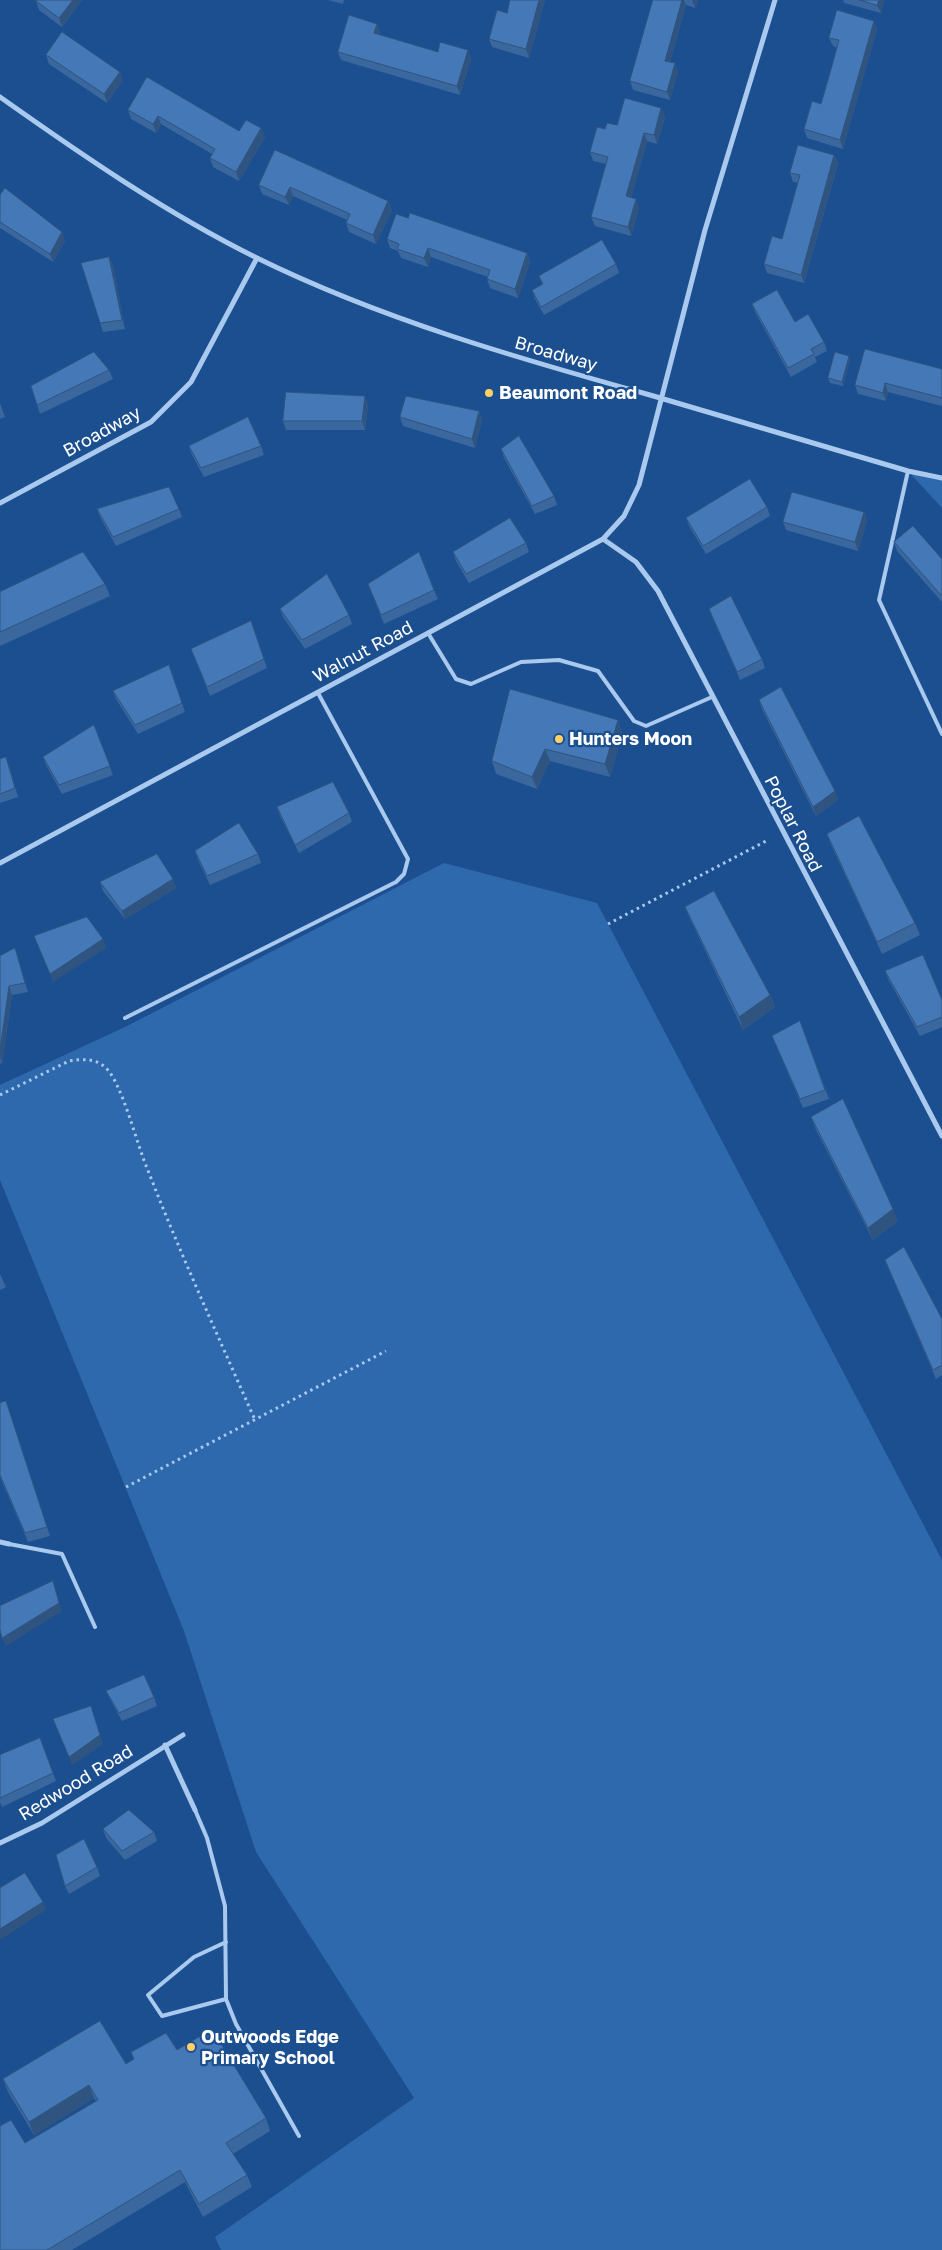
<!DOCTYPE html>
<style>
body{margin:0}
canvas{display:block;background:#1b4f8f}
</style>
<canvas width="942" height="2250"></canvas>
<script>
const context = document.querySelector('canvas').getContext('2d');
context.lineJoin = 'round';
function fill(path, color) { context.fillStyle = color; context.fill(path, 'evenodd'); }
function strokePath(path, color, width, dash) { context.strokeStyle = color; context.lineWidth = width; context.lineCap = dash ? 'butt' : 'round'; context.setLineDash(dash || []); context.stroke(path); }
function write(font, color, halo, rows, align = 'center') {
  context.font = font + ' "Golos Text",sans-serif'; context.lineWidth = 4.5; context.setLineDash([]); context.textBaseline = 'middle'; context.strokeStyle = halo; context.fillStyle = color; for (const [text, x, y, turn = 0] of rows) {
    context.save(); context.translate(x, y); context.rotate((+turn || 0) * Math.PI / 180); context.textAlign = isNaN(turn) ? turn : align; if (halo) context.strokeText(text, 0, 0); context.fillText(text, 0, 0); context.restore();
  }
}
fill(new Path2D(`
 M908,471L942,478V508Z
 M444,863L597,903L942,1560V2250H221L215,2237L414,2098L256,1852L184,1631L0,1180V1085L125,1027Z`), '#2e69ad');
strokePath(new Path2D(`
 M608,924L768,840
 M0,1095L69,1061C82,1059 95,1058 105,1067C122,1082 137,1145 147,1168C180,1253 218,1336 255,1420
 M126,1487L386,1351`), '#a9c9ee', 3, [2.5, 4]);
strokePath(new Path2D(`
 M908,471L879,600L942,734
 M428,633L456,679L471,684L521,662L559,660L598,671L634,721L646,726L712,697
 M125,1018L396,882L404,874L408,859L318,693
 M9,1544L62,1554L95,1627
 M195,1810L207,1838L225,1906L226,1999L236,2024L299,2136
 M226,1942L194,1957L148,1995L162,2016L226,1999`), '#a9c9ee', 4);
strokePath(new Path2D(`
 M0,97C82,155 166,213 257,258C381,319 517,358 650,395C736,420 822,446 908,471L942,478
 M0,503L151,422L191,382L257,258
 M603,539L636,562L658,591L942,1136
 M0,863L603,539L624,516L639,485L705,230L775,0
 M0,1542L9,1544
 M165,1745L195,1810
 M0,1843L42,1823L183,1735`), '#a9c9ee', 5);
fill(new Path2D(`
 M36,0H82L62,27L39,10L36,1Z
 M328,0H344L343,4Z
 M510,0H545L529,58L492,47L489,39L507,13Z
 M653,0H698L695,8L686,5L670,62L678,72L670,100L633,90L630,81Z
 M843,0H884L881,13L844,3Z
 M377,24L380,32L379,35L438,52L468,50L471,59L460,95L341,60L338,52Z
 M877,29L843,149L807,138L804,129L821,104L837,48L833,46L829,38Z
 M46,55L123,80L107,103L49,64Z
 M661,108L665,117L657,144L647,141L631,198L639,208L631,236L595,226L591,217L606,164L593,161L590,152L617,125Z
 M128,110L239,131L261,128L265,137L239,181L213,167L210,158L212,154L161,124L156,133L131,119Z
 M275,150L388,201L392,210L376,244L349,232L346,223L347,220L293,196L289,205L262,194L259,185Z
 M834,155L838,164L804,283L767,273L764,264L782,239L798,183L793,182L790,173Z
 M0,195L62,232L65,241L53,262L0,228Z
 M408,218L527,253L530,262L518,298L490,288L487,279L488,277L431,257L428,267L401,258L398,251L390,248L387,239Z
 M109,257L113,266L125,329L103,332L100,323Z
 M616,264L619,273L544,315L535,299L532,290L542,284L539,276Z
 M752,304L795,322L824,342L827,351L815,357L817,362L791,377L755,312Z
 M850,360L843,386L830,383L828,378Z
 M942,369V406L888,392L886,401L858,394L855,385Z
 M109,370L113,379L40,414L31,386Z
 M0,403L5,417L0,419Z
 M368,404L365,430H286L283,421Z
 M479,411L482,420L475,448L403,426L400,417Z
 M189,446H261L264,455L204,477L192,455Z
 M501,449L554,496L557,505L535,514L504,458Z
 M767,507L770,516L706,554L689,526L686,518Z
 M97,509H179L182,517L116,546L100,517Z
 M864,512L867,521L858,551L786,530L783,522Z
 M894,542L942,559V602L897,551Z
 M526,543L529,552L469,583L456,561L453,552Z
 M105,584L110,596L0,646V592Z
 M368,584L434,590L438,599L384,624Z
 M280,609L349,615L352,624L305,649L283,617Z
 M709,609L762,659L765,668L740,680Z
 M251,621L267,668L210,696L191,649Z
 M169,665L185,712L138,734L116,699L113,691Z
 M759,700L835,791L838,800L816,816L762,709Z
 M618,720L622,733L610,777L550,761L537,789L496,774L492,761Z
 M94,725L113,775L62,794L46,765L43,757Z
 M0,759L9,765L18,797L0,803Z
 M277,807L349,813L352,822L299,853L280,816Z
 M827,834L915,923L920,935L882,954L832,847Z
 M195,851L258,854L261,863L210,885L198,860Z
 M100,882L176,888L125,919L103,891Z
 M685,907L770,995L775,1007L743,1030L690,919Z
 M15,948L18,957L28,992L12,995L2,1064L0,1063V956Z
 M885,971L942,1000V1027L920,1036L888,979Z
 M800,1021L829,1099L803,1108L772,1036Z
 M811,1117L898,1221L873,1240L816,1130Z
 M885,1260L942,1319V1375L936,1379Z
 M0,1274L6,1287L0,1290Z
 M0,1403L9,1410L50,1536L28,1542L0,1477Z
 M106,1691L154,1697L157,1706L122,1721L110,1699Z
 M40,1738L56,1781L2,1807L0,1802V1755Z
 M103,1829L154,1832L157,1841L125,1860L106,1838Z
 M97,1867L100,1876L69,1894L65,1886Z
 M177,2050L266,2118L270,2131L233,2154L247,2175L252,2187L203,2217L185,2182L72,2250H0L25,2143L96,2101L94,2098L34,2135L8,2092L3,2079L126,2064L134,2059L131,2052Z`), '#3a679d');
fill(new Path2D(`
 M73,0H82L62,27L59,18Z
 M539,0H545L529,58L526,49Z
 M682,0H684L686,5L668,69L665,61Z
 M692,0H698L695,8Z
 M879,0H884L881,13L877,5Z
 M874,21L877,29L843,149L840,140Z
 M377,24L380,32L377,42L374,33Z
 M468,50L471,59L460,95L457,86Z
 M675,63L678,72L670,100L667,92Z
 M120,72L123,80L107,103L104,94Z
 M661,108L665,117L657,144L654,135Z
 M158,116L161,124L156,133L153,124Z
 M261,128L265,137L239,181L236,172Z
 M644,133L647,141L629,205L626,196Z
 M834,155L838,164L804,283L801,275Z
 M290,187L293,196L289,205L285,197Z
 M636,199L639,208L631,236L628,227Z
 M388,201L392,210L376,244L373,235Z
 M62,232L65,241L53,262L50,254Z
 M428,248L431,257L428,267L424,258Z
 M527,253L530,262L518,298L515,289Z
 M109,257L113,266L125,329L122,320Z
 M849,356L850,360L843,386L842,382Z
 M885,383L888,392L886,401L883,393Z
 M365,396L368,404L365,430L362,421Z
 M479,411L482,420L475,448L472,439Z
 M864,512L867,521L858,551L855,542Z
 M618,720L622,733L610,777L605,764Z
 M545,749L550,761L537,789L532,777Z
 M835,791L838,800L816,816L813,807Z
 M173,879L176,888L125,919L122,911Z
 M103,939L106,948L53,982L50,974Z
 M15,948L18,957L28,992L25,983Z
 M9,986L12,995L2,1064L0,1057V1050Z
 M770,995L775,1007L743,1030L739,1017Z
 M893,1209L898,1221L873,1240L868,1228Z
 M53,1581L62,1611L6,1646L2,1638Z
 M91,1706L103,1744L72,1765L69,1757Z
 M43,1902L46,1910L0,1940V1929Z
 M89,2085L94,2098L34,2135L29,2122Z`), '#305480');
const building = new Path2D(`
 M36,0H73L59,18L36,1Z
 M510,0H539L526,49L489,39L497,10L507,13Z
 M653,0H682L665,61L675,63L667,92L630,81Z
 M860,0H879L877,5Z
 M837,10L874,21L840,140L804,129L812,101L821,104L830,73L839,40L829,38Z
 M349,15L377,24L374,33L438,52L440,42L468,50L457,86L338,52Z
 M62,32L120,72L104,94L46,55Z
 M147,77L239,131L246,120L261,128L236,172L210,158L215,149L158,116L153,124L128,110Z
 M625,98L661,108L654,135L644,133L626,196L636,199L628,227L591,217L608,157L590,152L597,127L605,129L607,123L617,125Z
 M798,145L834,155L801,275L764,264L772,236L782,239L800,175L790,173Z
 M275,150L388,201L373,235L346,223L350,214L290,187L285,197L259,185Z
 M5,188L62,232L50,254L0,222V195Z
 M410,213L527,253L515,289L487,279L490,270L428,248L424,258L397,249L399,244L387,239L396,214L408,218Z
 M602,240L616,264L541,307L532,290L543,284L539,276Z
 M109,257L122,320L100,323L81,263Z
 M777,290L795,322L808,314L824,342L811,349L814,354L788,368L752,304Z
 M865,349L942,369V398L885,383L883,393L855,385Z
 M94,352L109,370L37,405L31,386Z
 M835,352L849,356L842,382L828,378Z
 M286,392L365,396L362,421H283Z
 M406,396L479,411L472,439L400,417Z
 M248,417L261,446L201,468L189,446Z
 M519,436L554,496L532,506L501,449Z
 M750,479L767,507L703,546L686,518Z
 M169,487L179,509L113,537L97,509Z
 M792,492L864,512L855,542L783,522Z
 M510,518L526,543L466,574L453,552Z
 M913,526L942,559V594L941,595L894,542Z
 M83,552L105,584L0,632V592Z
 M419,552L434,590L381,615L368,584Z
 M327,574L349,615L302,640L280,609Z
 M731,596L762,659L737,672L709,609Z
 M251,621L264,659L207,687L191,649Z
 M169,665L182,703L135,725L113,691Z
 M781,687L835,791L813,807L759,700Z
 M510,689L618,720L605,764L545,749L532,777L492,761Z
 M94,725L110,766L59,785L43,757Z
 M6,757L15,788L0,794V759Z
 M333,782L349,813L295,845L277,807Z
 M859,816L915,923L877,942L827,834Z
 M239,823L258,854L207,876L195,851Z
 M157,854L173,879L122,911L100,882Z
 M714,891L770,995L739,1017L685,907Z
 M87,917L103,939L50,974L34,936Z
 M15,948L25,983L9,986L0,1050V956Z
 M923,955L942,1000V1017L917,1027L885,971Z
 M800,1021L825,1090L800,1099L772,1036Z
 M843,1099L893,1209L868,1228L811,1117Z
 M904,1247L942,1319V1365L933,1370L885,1260Z
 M6,1401L47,1527L25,1533L0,1475V1403Z
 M53,1581L59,1603L2,1638L0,1630V1606Z
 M144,1675L154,1697L119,1713L106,1691Z
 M91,1706L100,1735L69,1757L53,1719Z
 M40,1738L53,1773L0,1798V1755Z
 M129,1810L154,1832L122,1851L103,1829Z
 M84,1839L97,1867L65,1886L56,1855Z
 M25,1873L43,1902L0,1929V1888Z
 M100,2021L126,2064L134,2059L131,2052L166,2033L177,2050L212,2029L266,2118L226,2143L247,2175L199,2204L180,2170L47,2250H0V2126L11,2120L25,2143L98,2100L89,2085L29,2122L3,2079Z`);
fill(building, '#4478b7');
strokePath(building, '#305480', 1);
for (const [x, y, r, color] of [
 [489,393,5,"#ffd166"],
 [559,739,5,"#ffd166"],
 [191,2047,5,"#ffd166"]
]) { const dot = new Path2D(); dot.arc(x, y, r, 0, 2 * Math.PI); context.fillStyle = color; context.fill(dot); strokePath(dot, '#1b4f8f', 2); }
write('18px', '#fff', '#1b4f8f', [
 ["Broadway",556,354,16],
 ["Broadway",102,432,-29],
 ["Walnut Road",363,652,-28],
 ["Poplar Road",793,824,63],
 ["Redwood Road",76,1783,-31]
]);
write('bold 18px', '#fff', '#1b4f8f', [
 ["Beaumont Road",499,393],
 ["Hunters Moon",569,739],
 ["Outwoods Edge",201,2037],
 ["Primary School",201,2058]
], 'left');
</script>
